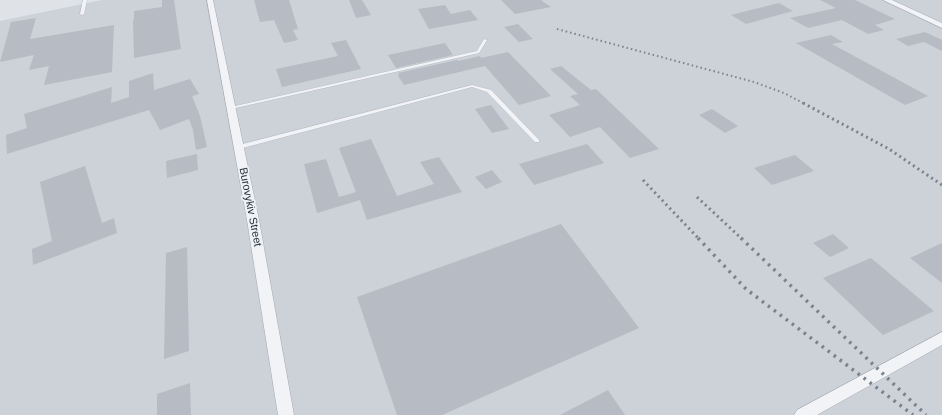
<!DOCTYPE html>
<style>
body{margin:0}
canvas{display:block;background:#dfe2e7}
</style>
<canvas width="942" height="415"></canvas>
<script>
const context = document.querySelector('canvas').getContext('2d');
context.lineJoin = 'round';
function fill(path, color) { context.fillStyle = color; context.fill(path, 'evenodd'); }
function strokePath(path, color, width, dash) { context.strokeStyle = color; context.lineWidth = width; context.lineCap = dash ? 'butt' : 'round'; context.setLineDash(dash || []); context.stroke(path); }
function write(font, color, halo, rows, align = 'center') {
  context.font = font + ' Arial,sans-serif'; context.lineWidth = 3.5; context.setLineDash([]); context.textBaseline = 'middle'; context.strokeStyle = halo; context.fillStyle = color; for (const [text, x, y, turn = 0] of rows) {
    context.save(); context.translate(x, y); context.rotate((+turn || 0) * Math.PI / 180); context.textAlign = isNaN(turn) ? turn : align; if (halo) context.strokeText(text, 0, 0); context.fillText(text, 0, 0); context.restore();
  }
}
fill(new Path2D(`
 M102,0H942V415H0V21Z`), '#cdd1d8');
fill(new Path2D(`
 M162,0H174L181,49L134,58L133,20L134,19V11L162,7Z
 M254,0H289L298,29L293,30L298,40L284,43L274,20L260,22Z
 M349,0H362L371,15L356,18Z
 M501,0H541L551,7L515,14Z
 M820,0H855L895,19L875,25L884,30L868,34L842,20L808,28L790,18L836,8Z
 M779,3L793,11L746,24L731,15Z
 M445,5L451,14L470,10L478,20L429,29L418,9Z
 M36,18L30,39L114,25L112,72L44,85L49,66L29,70L34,55L0,62L11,22Z
 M518,24L533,39L519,42L504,27Z
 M925,32L942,40V51L924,42L908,46L896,39Z
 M831,35L843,42L832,44L928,96L905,105L796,43Z
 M346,40L361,69L282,87L276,69L338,56L331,43Z
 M445,43L453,55L396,68L388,55Z
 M508,52L551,96L519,105L485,66L404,85L398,76L399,75L398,73L457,60L458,61L480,56L481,58Z
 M561,66L591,90L596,89L659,149L630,158L600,127L570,137L549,115L580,105L570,96L578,94L550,69Z
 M153,73L154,90L190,79L199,94L192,96L200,116L207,147L196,150L193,130L189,119L160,130L149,110L7,154L6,135L27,128L24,114L112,87L111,103L129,97V81Z
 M491,105L509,129L492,133L475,109Z
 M712,109L738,126L725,133L699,115Z
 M371,139L397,196L434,184L420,162L439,157L462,192L367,220L360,200L317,213L304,164L326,159L339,197L356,192L339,148Z
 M587,144L604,163L534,185L519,164Z
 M197,154L198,170L167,178L166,161Z
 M795,155L814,171L772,185L754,168Z
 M85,166L102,223L114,218L117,233L33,265L32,249L52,241L40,182Z
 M492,170L502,182L486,189L475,177Z
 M561,224L639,328L442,415H397L357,297Z
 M833,234L849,248L830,257L813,243Z
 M942,243V283L910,258Z
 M187,247L189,351L164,359L166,253Z
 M871,258L934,311L883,335L823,278Z
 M190,383L191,415H157V394Z
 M608,390L625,415H560Z`), '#b7bbc3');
const service = new Path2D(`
 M83,0H87L84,14L82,15L80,14Z
 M484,39L487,40L479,53L231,109L229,108L231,107L477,51Z
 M472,85L491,90L539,140V142H535L487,92L472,87L239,149L237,147L239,145Z`);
const minor = new Path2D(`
 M207,0H213L259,220L294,415H278L247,220Z
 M883,0H892L942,23V28Z
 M942,332V345L817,415H794L797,410Z`);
strokePath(service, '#a5a9b0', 0.5);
strokePath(minor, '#a5a9b0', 1);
fill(service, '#f1f3f6');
fill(minor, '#f1f3f6');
strokePath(new Path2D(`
 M557,29L754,82L784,93L805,104`), '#7a828f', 2, [1.5, 3]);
strokePath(new Path2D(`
 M803,103L889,149L942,185
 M643,180L699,239
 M697,197L742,239`), '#7a828f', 3, [2, 3.5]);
strokePath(new Path2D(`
 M698,238L746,289L913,415
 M741,238L926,415`), '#7a828f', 3.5, [2.5, 5]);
write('11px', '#29303c', '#eef1f5', [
 ["Burovykiv Street",250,207,79]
]);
</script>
